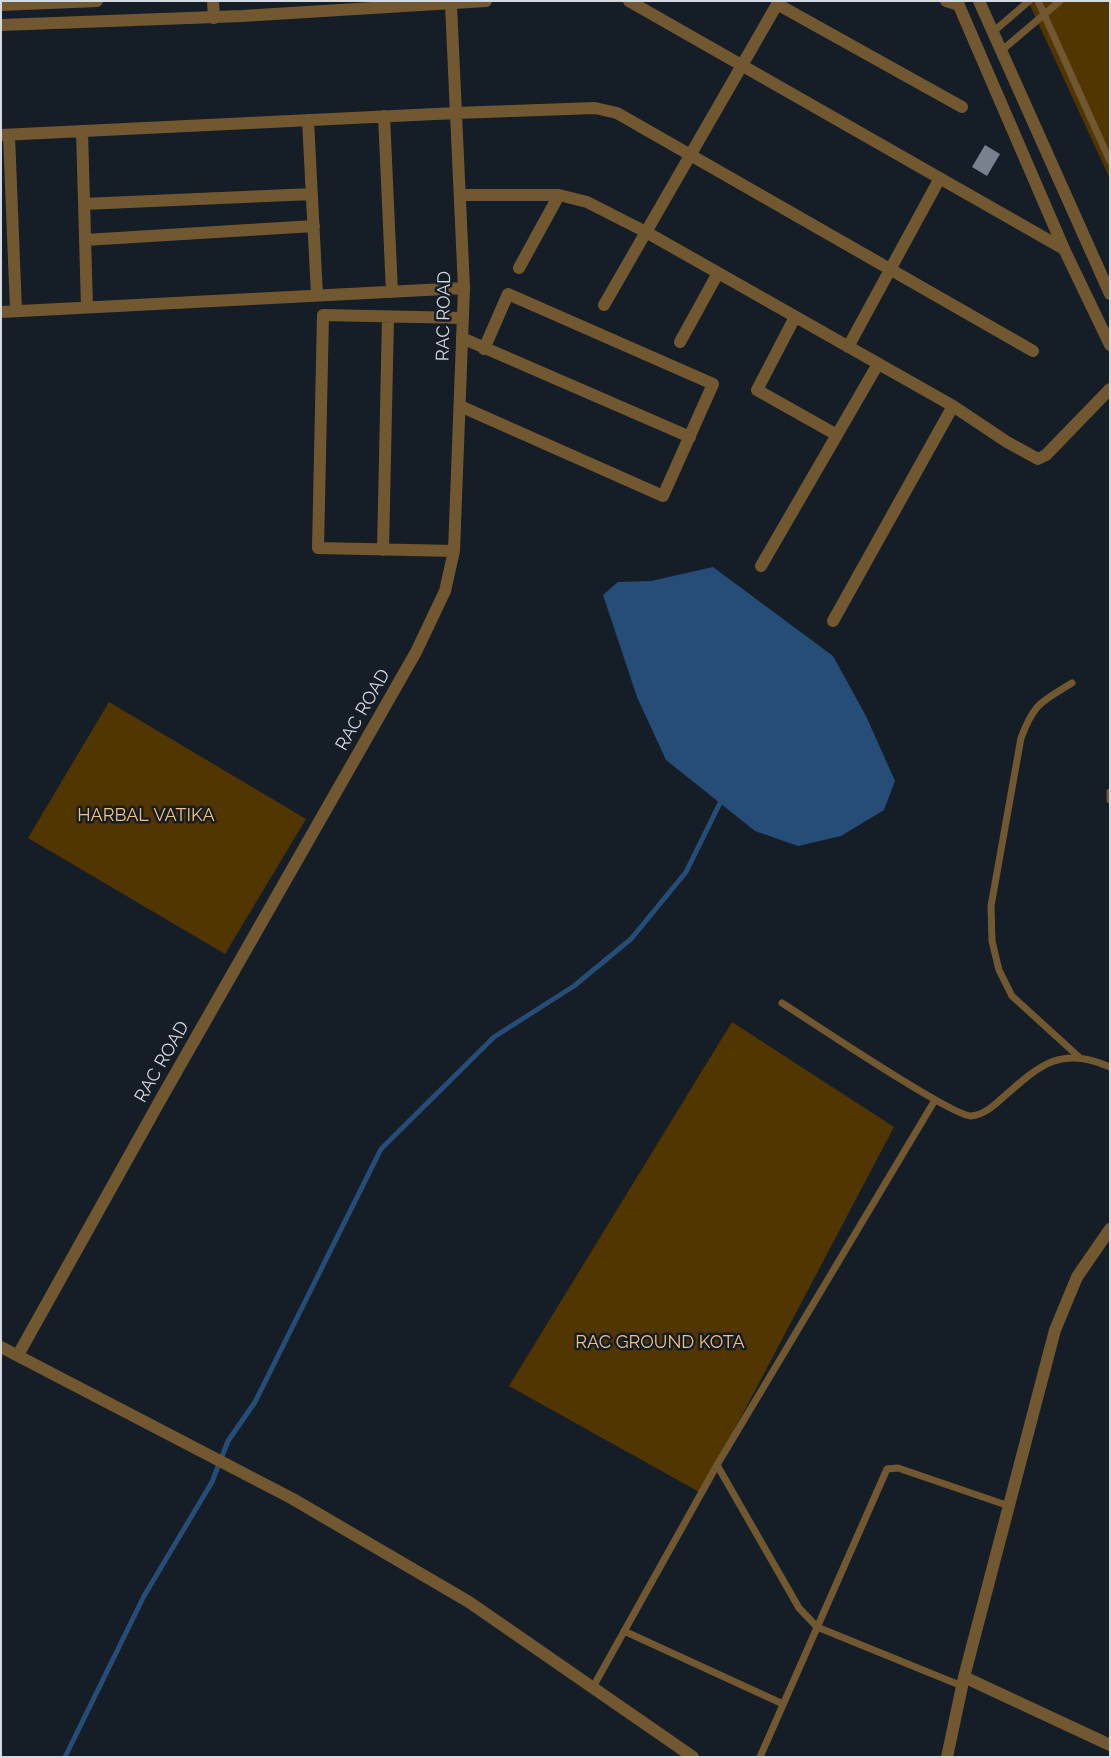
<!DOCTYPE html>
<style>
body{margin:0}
#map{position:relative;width:1111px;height:1758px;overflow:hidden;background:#151d27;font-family:Raleway,sans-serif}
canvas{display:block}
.frame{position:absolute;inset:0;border:2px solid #d4dae0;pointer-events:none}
</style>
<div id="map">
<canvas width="1111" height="1758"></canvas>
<div class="frame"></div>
</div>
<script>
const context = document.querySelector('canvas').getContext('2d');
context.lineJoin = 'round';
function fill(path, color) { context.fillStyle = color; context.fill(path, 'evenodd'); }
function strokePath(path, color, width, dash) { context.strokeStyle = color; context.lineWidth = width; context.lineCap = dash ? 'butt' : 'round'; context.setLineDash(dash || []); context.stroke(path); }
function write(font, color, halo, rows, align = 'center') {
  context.font = font + ' Raleway,sans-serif'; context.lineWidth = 5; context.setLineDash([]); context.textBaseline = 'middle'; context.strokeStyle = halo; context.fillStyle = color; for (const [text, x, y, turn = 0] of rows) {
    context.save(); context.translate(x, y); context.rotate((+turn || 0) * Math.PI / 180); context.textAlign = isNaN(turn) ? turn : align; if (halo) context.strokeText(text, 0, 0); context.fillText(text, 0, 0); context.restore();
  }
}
fill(new Path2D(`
 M1028,1H1110V179Z
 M109,702L306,819L225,954L28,838Z
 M732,1022L894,1127L701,1493L509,1386Z`), '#523601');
fill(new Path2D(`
 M713,567L833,656L866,716L895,781L884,810L841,836L798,846L755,831L666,760L637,697L603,595L618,582L651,581Z`), '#264d78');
strokePath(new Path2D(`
 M65,1757L144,1596L212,1482L228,1441L255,1402L381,1149L494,1037L574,986L631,939L686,872L720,803`), '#264d78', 5);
fill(new Path2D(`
 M985,145L1000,154L987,176L972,167Z`), '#77828e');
strokePath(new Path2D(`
 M1038,1L1110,161
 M993,32L1029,1
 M1001,51L1060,1
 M1072,683C1041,702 1034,703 1021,738L991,906L992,941L999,970L1012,996L1079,1057
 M1110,792V800
 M782,1003C809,1020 951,1116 971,1116C983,1115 992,1107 1000,1100C1038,1067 1059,1044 1110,1067
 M717,1465L799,1608L817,1627L962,1686
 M624,1631L783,1704
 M593,1687L717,1465L935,1100
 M760,1757L887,1469L898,1468L1009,1506`), '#725831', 7);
strokePath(new Path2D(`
 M213,1L214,18
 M629,1L1064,249
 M946,1L959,5
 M777,4L962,107
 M384,116L392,292
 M308,120L317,295
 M82,131L87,307
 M1,135L456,113L595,108L617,113L1033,351
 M9,135L16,311
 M460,195H559L587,202L646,232L953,406L1007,442L1038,459L1046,455L1110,389
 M84,204L312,194
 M85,240L314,226
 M519,268L559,195
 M604,305L779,1
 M1,312L464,288
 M795,317L757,390L837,435
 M462,338L690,437
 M680,342L718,273
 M848,347L940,178
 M460,406L663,496L713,384L508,294L484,349
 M383,550L388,317
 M454,551L318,548L323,315L463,318
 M761,566L878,364
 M833,621L953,406
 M1,1347L293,1499L469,1602L693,1757
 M18,1355L162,1097L416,652L445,591L454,551L464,288L451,5
 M964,1677L1110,1745
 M947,1757L964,1677L1055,1330L1077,1277L1110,1229`), '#725831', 12);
strokePath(new Path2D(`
 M957,1L1064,249L1110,345
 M979,1L1110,294
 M1,5L97,1
 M1,25L242,16L486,1`), '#725831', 12);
write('18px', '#d4dae0', '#151d27', [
 ["RAC ROAD",444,316,-89],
 ["RAC ROAD",363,710,-60],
 ["RAC ROAD",162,1062,-60]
]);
write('18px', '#f7c173', '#151d27', [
 ["HARBAL VATIKA",146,816],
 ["RAC GROUND KOTA",660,1343]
]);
</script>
